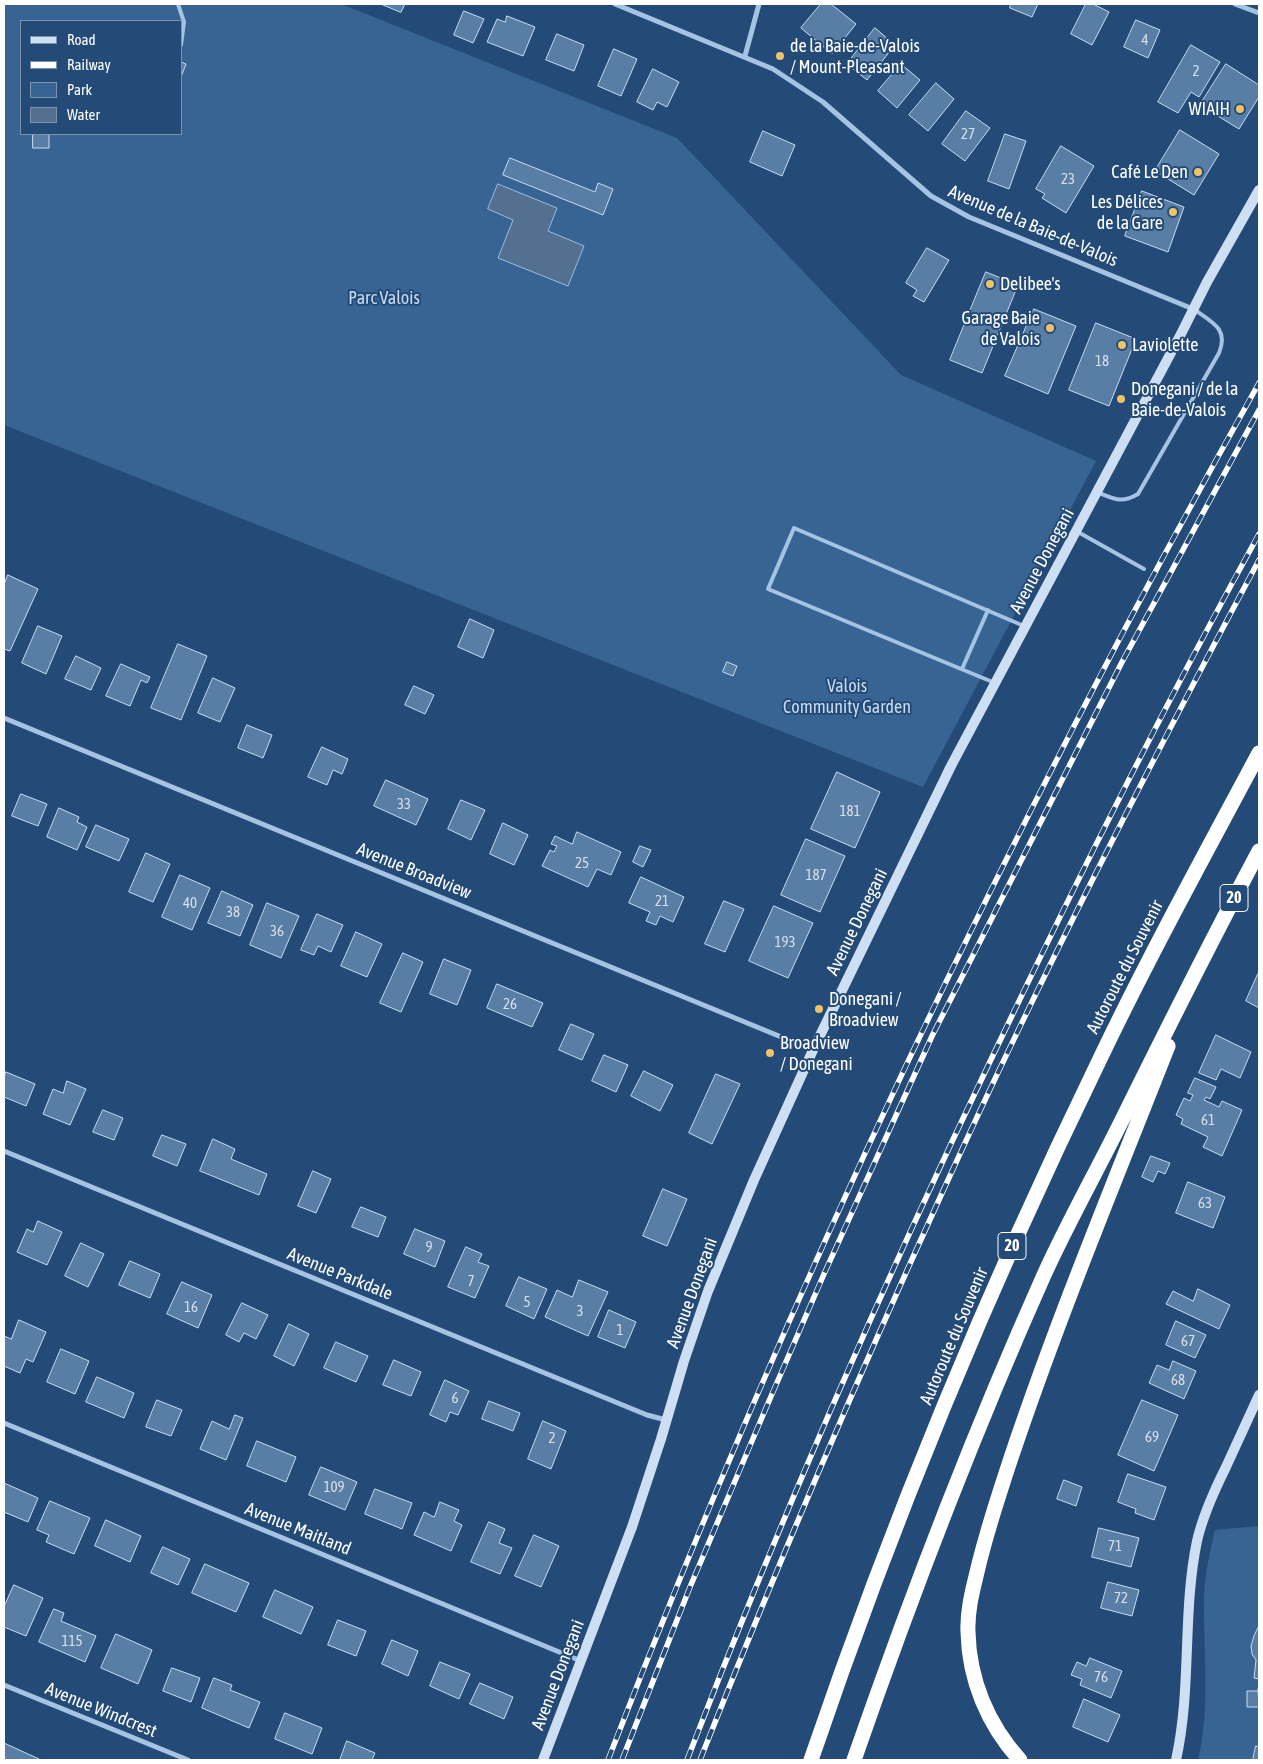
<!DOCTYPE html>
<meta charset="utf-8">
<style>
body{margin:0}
#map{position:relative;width:1263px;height:1764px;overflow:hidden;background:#244b77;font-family:"Asap Condensed",sans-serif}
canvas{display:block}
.frame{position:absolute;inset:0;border:5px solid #fff;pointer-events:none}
.legend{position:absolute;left:20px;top:20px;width:162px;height:115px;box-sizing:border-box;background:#244b77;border:1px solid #7c93ad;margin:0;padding:6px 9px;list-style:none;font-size:15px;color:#fff}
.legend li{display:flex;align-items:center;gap:10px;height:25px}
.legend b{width:25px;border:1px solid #7c93ad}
</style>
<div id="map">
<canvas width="1263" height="1764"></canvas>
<div class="frame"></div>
<ul class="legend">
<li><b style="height:6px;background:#cedff3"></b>Road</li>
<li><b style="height:6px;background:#fff"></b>Railway</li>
<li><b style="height:14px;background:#386494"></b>Park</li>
<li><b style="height:14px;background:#537090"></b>Water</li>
</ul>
</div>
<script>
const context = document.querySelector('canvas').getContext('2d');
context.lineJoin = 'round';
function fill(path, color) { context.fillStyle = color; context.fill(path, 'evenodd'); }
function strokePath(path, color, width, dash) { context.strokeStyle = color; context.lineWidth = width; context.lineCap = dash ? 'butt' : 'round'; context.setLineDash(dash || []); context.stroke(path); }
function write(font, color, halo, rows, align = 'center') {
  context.font = font + ' "Asap Condensed",sans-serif'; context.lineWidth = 4; context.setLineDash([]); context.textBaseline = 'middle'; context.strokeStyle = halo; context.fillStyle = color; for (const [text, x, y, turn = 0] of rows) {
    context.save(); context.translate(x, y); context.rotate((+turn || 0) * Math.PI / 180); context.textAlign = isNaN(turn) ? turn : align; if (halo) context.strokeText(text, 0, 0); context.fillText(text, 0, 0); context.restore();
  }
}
fill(new Path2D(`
 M4,4H341L677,138L901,375L1096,461L923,787L4,425ZM21,21H181V134H21Z
 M1259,1526V1760H1198C1211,1706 1203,1650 1204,1595C1205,1573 1210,1552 1215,1530Z`), '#386494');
const water = new Path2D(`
 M498,184L557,208L548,231L584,246L568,286L498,258L513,220L488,209Z`);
fill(water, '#537090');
strokePath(water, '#99bee3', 1);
const building = new Path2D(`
 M381,4H405L401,12Z
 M821,4H831L856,24L832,54L801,28Z
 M1011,4H1038L1032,17L1010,8Z
 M1086,4H1093L1109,12L1092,45L1071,34Z
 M464,11L484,19L473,43L454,35Z
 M507,16L535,27L523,56L487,42L497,19L505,22Z
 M1136,20L1160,30L1148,58L1124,47Z
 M875,28L895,45L867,80L847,64Z
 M557,34L584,45L574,71L546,60Z
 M1191,45L1220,62L1199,97L1191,92L1178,113L1158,102Z
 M614,49L637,59L621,96L598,86Z
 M181,62L186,64L181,77Z
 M901,64L920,80L897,108L878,91Z
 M1226,64L1259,85V97L1239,129L1200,105Z
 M653,69L679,82L667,107L657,102L653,110L637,102Z
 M936,83L954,99L928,131L909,115Z
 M966,111L990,128L965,161L942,144Z
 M1180,130L1219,154L1194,195L1155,171Z
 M763,131L795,145L782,176L750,162Z
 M33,134H49V148H33Z
 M1005,134L1026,141L1009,189L988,181Z
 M1061,146L1094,166L1066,213L1042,198L1045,194L1036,189Z
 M510,158L595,192L598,183L613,189L603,215L503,175Z
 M1142,191L1184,207L1168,252L1125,236Z
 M927,248L949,260L924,302L913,296L917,290L906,283Z
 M986,272L1018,285L982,373L950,360Z
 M1034,309L1076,326L1048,394L1005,376Z
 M1096,323L1136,339L1109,406L1069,390Z
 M8,575L38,589L10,651L4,649V585Z
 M470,619L494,630L483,658L458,647Z
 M38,626L62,636L46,674L22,663Z
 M178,644L207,656L181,720L151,708Z
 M76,656L101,668L91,690L65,679Z
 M727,662L737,666L733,676L723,672Z
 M121,664L150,677L147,683L141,680L130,706L106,696Z
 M213,678L235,688L220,722L198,713Z
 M414,686L434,695L425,714L405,705Z
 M247,725L272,735L263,758L238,748Z
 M322,747L348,759L342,774L333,770L327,785L308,777Z
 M837,772L880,792L855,848L811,829Z
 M386,780L428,799L416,825L374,806Z
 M21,794L47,804L38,826L12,816Z
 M461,800L485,810L471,840L448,829Z
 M59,808L79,817L77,822L87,827L77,850L47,837Z
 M503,823L528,835L514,865L490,854Z
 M96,825L129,839L119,861L86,847Z
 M577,832L621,852L611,875L597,869L588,887L542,866L550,850L554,852L557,846L551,844L555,836L572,844Z
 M806,839L845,856L820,912L781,895Z
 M640,846L651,850L643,867L633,862Z
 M146,853L170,864L153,902L129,892Z
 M180,875L210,888L192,930L162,917Z
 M641,877L684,897L673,922L660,916L656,925L646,921L650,912L629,903Z
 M222,891L253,905L240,936L208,923Z
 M724,901L744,909L725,952L705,944Z
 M267,903L299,916L281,958L250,945Z
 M774,906L813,923L788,978L749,961Z
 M317,914L343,925L331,952L318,946L314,955L301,950Z
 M356,932L382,944L367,977L341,966Z
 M403,953L423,962L401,1012L380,1003Z
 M444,959L471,970L457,1005L430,994Z
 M1258,974L1259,975V1008L1246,1001Z
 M497,984L543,1003L532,1027L487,1008Z
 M571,1024L594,1034L582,1060L559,1050Z
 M1216,1035L1251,1052L1240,1078L1221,1069L1216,1080L1199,1073Z
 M604,1055L628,1065L616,1092L592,1081Z
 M644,1071L673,1085L660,1111L631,1096Z
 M6,1072L35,1084L26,1106L4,1097V1078Z
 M716,1074L740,1084L712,1144L689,1133Z
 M1195,1078L1216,1087L1210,1099L1206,1097L1204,1100L1219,1107L1222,1101L1242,1110L1222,1156L1203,1147L1208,1137L1181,1124L1183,1119L1176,1115L1184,1098L1190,1101L1193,1095L1188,1093Z
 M67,1081L86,1089L70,1125L43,1114L53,1089L63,1093Z
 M103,1110L123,1118L114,1140L93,1132Z
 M162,1135L186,1144L177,1166L153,1156Z
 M213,1139L235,1149L231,1159L267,1174L259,1195L200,1171Z
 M1151,1156L1170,1163L1165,1174L1158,1171L1153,1182L1142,1177Z
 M313,1171L331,1179L316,1213L298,1206Z
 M1188,1182L1225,1197L1213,1228L1176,1213Z
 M663,1189L687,1199L667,1246L643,1236Z
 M361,1207L386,1217L378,1237L352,1227Z
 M38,1221L62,1232L47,1265L17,1252L27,1229L33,1232Z
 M415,1229L445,1241L435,1267L404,1254Z
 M81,1243L104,1254L88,1287L65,1276Z
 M466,1247L482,1254L478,1262L489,1266L475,1298L448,1287Z
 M130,1261L160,1274L150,1298L119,1285Z
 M519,1277L547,1289L534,1319L506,1306Z
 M579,1280L608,1292L588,1336L545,1317L557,1290L572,1297Z
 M182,1282L212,1295L198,1328L167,1314Z
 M1198,1289L1230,1305L1219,1329L1166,1304L1173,1291L1193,1301Z
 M242,1303L268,1315L256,1339L244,1333L239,1342L226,1335Z
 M609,1310L636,1322L625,1348L598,1337Z
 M19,1320L46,1332L33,1362L26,1359L20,1373L4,1366V1336L11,1339Z
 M1176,1321L1206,1335L1195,1358L1166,1345Z
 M289,1324L309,1334L294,1366L274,1356Z
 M336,1342L368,1356L356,1382L324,1368Z
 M61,1349L89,1361L75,1394L47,1382Z
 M394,1360L421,1372L411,1396L383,1385Z
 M1173,1361L1196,1371L1184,1399L1149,1383L1157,1365L1169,1370Z
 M97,1377L134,1393L124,1418L86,1402Z
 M445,1380L469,1391L458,1415L450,1412L446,1422L430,1415Z
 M157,1400L182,1410L171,1436L146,1427Z
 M1142,1400L1178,1415L1154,1471L1118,1455Z
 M489,1401L520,1413L513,1431L482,1419Z
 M235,1415L243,1418L226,1460L200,1449L212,1421L229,1429Z
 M543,1421L566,1431L551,1469L528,1459Z
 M257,1441L296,1457L286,1482L247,1466Z
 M321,1467L357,1482L345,1510L309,1495Z
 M1128,1474L1166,1487L1154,1520L1135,1513L1136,1509L1118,1502Z
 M1064,1480L1082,1487L1076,1506L1057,1499Z
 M4,1483L38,1498L28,1522L4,1512Z
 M375,1489L412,1503L402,1529L365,1514Z
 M50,1501L90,1518L74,1554L46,1542L49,1535L37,1530Z
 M440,1502L459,1510L454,1521L462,1525L451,1551L414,1535L424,1512L434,1517Z
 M106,1520L141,1536L130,1562L95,1546Z
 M489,1522L505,1529L499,1543L512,1548L500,1574L471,1562Z
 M1099,1528L1139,1538L1131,1567L1092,1557Z
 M534,1535L559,1546L541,1587L515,1576Z
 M163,1547L190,1559L178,1585L151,1573Z
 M205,1564L249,1583L236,1612L192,1593Z
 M1108,1582L1139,1590L1132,1616L1101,1608Z
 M14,1585L43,1598L26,1636L4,1627V1607Z
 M275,1590L313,1607L301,1634L263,1617Z
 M54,1609L64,1613L61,1621L96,1636L85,1662L39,1642Z
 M338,1620L366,1631L356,1656L328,1645Z
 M1259,1626V1679L1254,1678L1256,1660L1252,1654L1251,1646L1254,1636Z
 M116,1634L152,1650L138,1684L101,1668Z
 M392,1640L418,1651L408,1676L382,1664Z
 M1090,1658L1122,1671L1111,1698L1080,1685L1082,1679L1071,1675L1077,1662L1086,1666Z
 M440,1662L470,1674L459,1699L430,1686Z
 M172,1668L200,1678L191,1702L163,1691Z
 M214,1678L232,1685L230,1690L260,1702L249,1728L202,1708Z
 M480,1683L513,1697L504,1719L470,1704Z
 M1258,1689L1259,1707H1247V1691H1258Z
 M1084,1699L1120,1715L1108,1742L1073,1727Z
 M285,1713L322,1728L312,1754L275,1739Z
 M347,1741L375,1753L372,1760H340Z
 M4,1743L39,1759V1760H4Z
 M1256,1746L1259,1747V1760H1253Z`);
fill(building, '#597ea6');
strokePath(building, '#c7dcf2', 1);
strokePath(new Path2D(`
 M178,4L184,22L181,45
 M1097,492C1114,499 1121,504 1138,494L1219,353C1229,329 1212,322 1195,310
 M1078,532L1144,569
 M962,669L988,610
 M995,683L768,589L794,528L1024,626`), '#a5c3e3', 4);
strokePath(new Path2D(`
 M615,4L773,69L823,102L931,196L969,217L1193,309
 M1235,4L1259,13
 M745,56L759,4
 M4,718L813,1050
 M4,1151L647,1415L666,1420
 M4,1423L581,1661
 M4,1685L188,1760`), '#a5c3e3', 5);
strokePath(new Path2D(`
 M543,1760L632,1527L661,1439L684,1361L708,1291L754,1180L813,1050L951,766L1182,332L1207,282L1259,190
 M1176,1760C1192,1688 1182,1613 1197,1541C1203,1515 1214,1491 1226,1467C1237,1443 1248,1419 1259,1395`), '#cedff3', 10);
strokePath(new Path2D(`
 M811,1760C892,1522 988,1289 1098,1063C1148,958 1204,856 1259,753
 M854,1760C911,1596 973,1434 1044,1275C1068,1222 1097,1171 1123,1118C1167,1029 1212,939 1259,851
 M1020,1760C988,1725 969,1680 968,1632C967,1610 973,1589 978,1568C987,1530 999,1494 1011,1458C1058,1318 1114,1183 1168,1046`), '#fff', 15);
const rail = new Path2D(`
 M608,1760C791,1286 1010,826 1259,383
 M622,1760L690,1587L766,1408L824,1274L933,1034L1122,662L1259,410
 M687,1760C780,1519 884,1282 996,1049C1079,875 1166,703 1259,534
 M700,1760C776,1568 857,1379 943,1191C1040,977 1148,768 1259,560`);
strokePath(rail, '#fff', 5.5);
strokePath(rail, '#244b77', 4, [11]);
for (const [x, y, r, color] of [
 [780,56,5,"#ecc369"],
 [1240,109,5,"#ecc369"],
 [1198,172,5,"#ecc369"],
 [1173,212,5,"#ecc369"],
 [990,284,5,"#ecc369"],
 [1050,328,5,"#ecc369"],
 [1122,345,5,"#ecc369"],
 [1121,399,5,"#ecc369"],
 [819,1009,5,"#ecc369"],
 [770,1053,5,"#ecc369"]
]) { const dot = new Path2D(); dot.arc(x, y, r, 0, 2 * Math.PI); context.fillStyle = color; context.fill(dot); strokePath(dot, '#244b77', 2); }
write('15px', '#d6dfe9', null, [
 ["4",1145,40],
 ["2",1196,71],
 ["27",968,134],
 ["23",1068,179],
 ["18",1102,361],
 ["33",404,804],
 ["181",850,811],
 ["25",582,863],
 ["187",816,875],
 ["21",662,901],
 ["40",190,903],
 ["38",233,912],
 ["36",277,931],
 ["193",785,942],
 ["26",510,1004],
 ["61",1208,1120],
 ["63",1205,1203],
 ["9",429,1247],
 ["7",471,1281],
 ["5",527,1302],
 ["16",191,1307],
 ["3",580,1311],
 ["1",620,1330],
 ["67",1188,1341],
 ["68",1178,1380],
 ["6",455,1398],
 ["69",1152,1437],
 ["2",552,1438],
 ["109",334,1487],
 ["71",1115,1546],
 ["72",1121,1598],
 ["115",72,1641],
 ["76",1101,1677]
]);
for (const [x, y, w] of [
 [1234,898,28],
 [1012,1246,28]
]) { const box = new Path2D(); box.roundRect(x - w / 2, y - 13.5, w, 27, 4); context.fillStyle = '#244b77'; context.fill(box); strokePath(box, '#fff', 1); }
write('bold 16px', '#fff', null, [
 ["20",1234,898],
 ["20",1012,1246]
]);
write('18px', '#fff', '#244b77', [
 ["de la Baie-de-Valois",790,46],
 ["/ Mount-Pleasant",790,67],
 ["WIAIH",1230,109,"right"],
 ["Café Le Den",1188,172,"right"],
 ["Les Délices",1163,202,"right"],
 ["de la Gare",1163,223,"right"],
 ["Delibee's",1000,284],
 ["Garage Baie",1040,318,"right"],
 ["de Valois",1040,339,"right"],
 ["Laviolette",1132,345],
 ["Donegani / de la",1131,389],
 ["Baie-de-Valois",1131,410],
 ["Donegani /",829,999],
 ["Broadview",829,1020],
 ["Broadview",780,1043],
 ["/ Donegani",780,1064]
], 'left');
write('18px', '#fff', '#244b77', [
 ["Avenue de la Baie-de-Valois",1033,226,23],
 ["Avenue Donegani",1042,561,-62],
 ["Avenue Broadview",414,871,22],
 ["Avenue Donegani",857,922,-64],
 ["Autoroute du Souvenir",1125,967,-63],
 ["Avenue Parkdale",340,1274,22],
 ["Avenue Donegani",692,1293,-70],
 ["Autoroute du Souvenir",954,1336,-67],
 ["Avenue Maitland",298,1529,22],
 ["Avenue Donegani",558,1675,-69],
 ["Avenue Windcrest",101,1710,22]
]);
write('18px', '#c7dcf2', '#244b77', [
 ["Parc Valois",384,298],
 ["Valois",847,686],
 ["Community Garden",847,707]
]);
</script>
